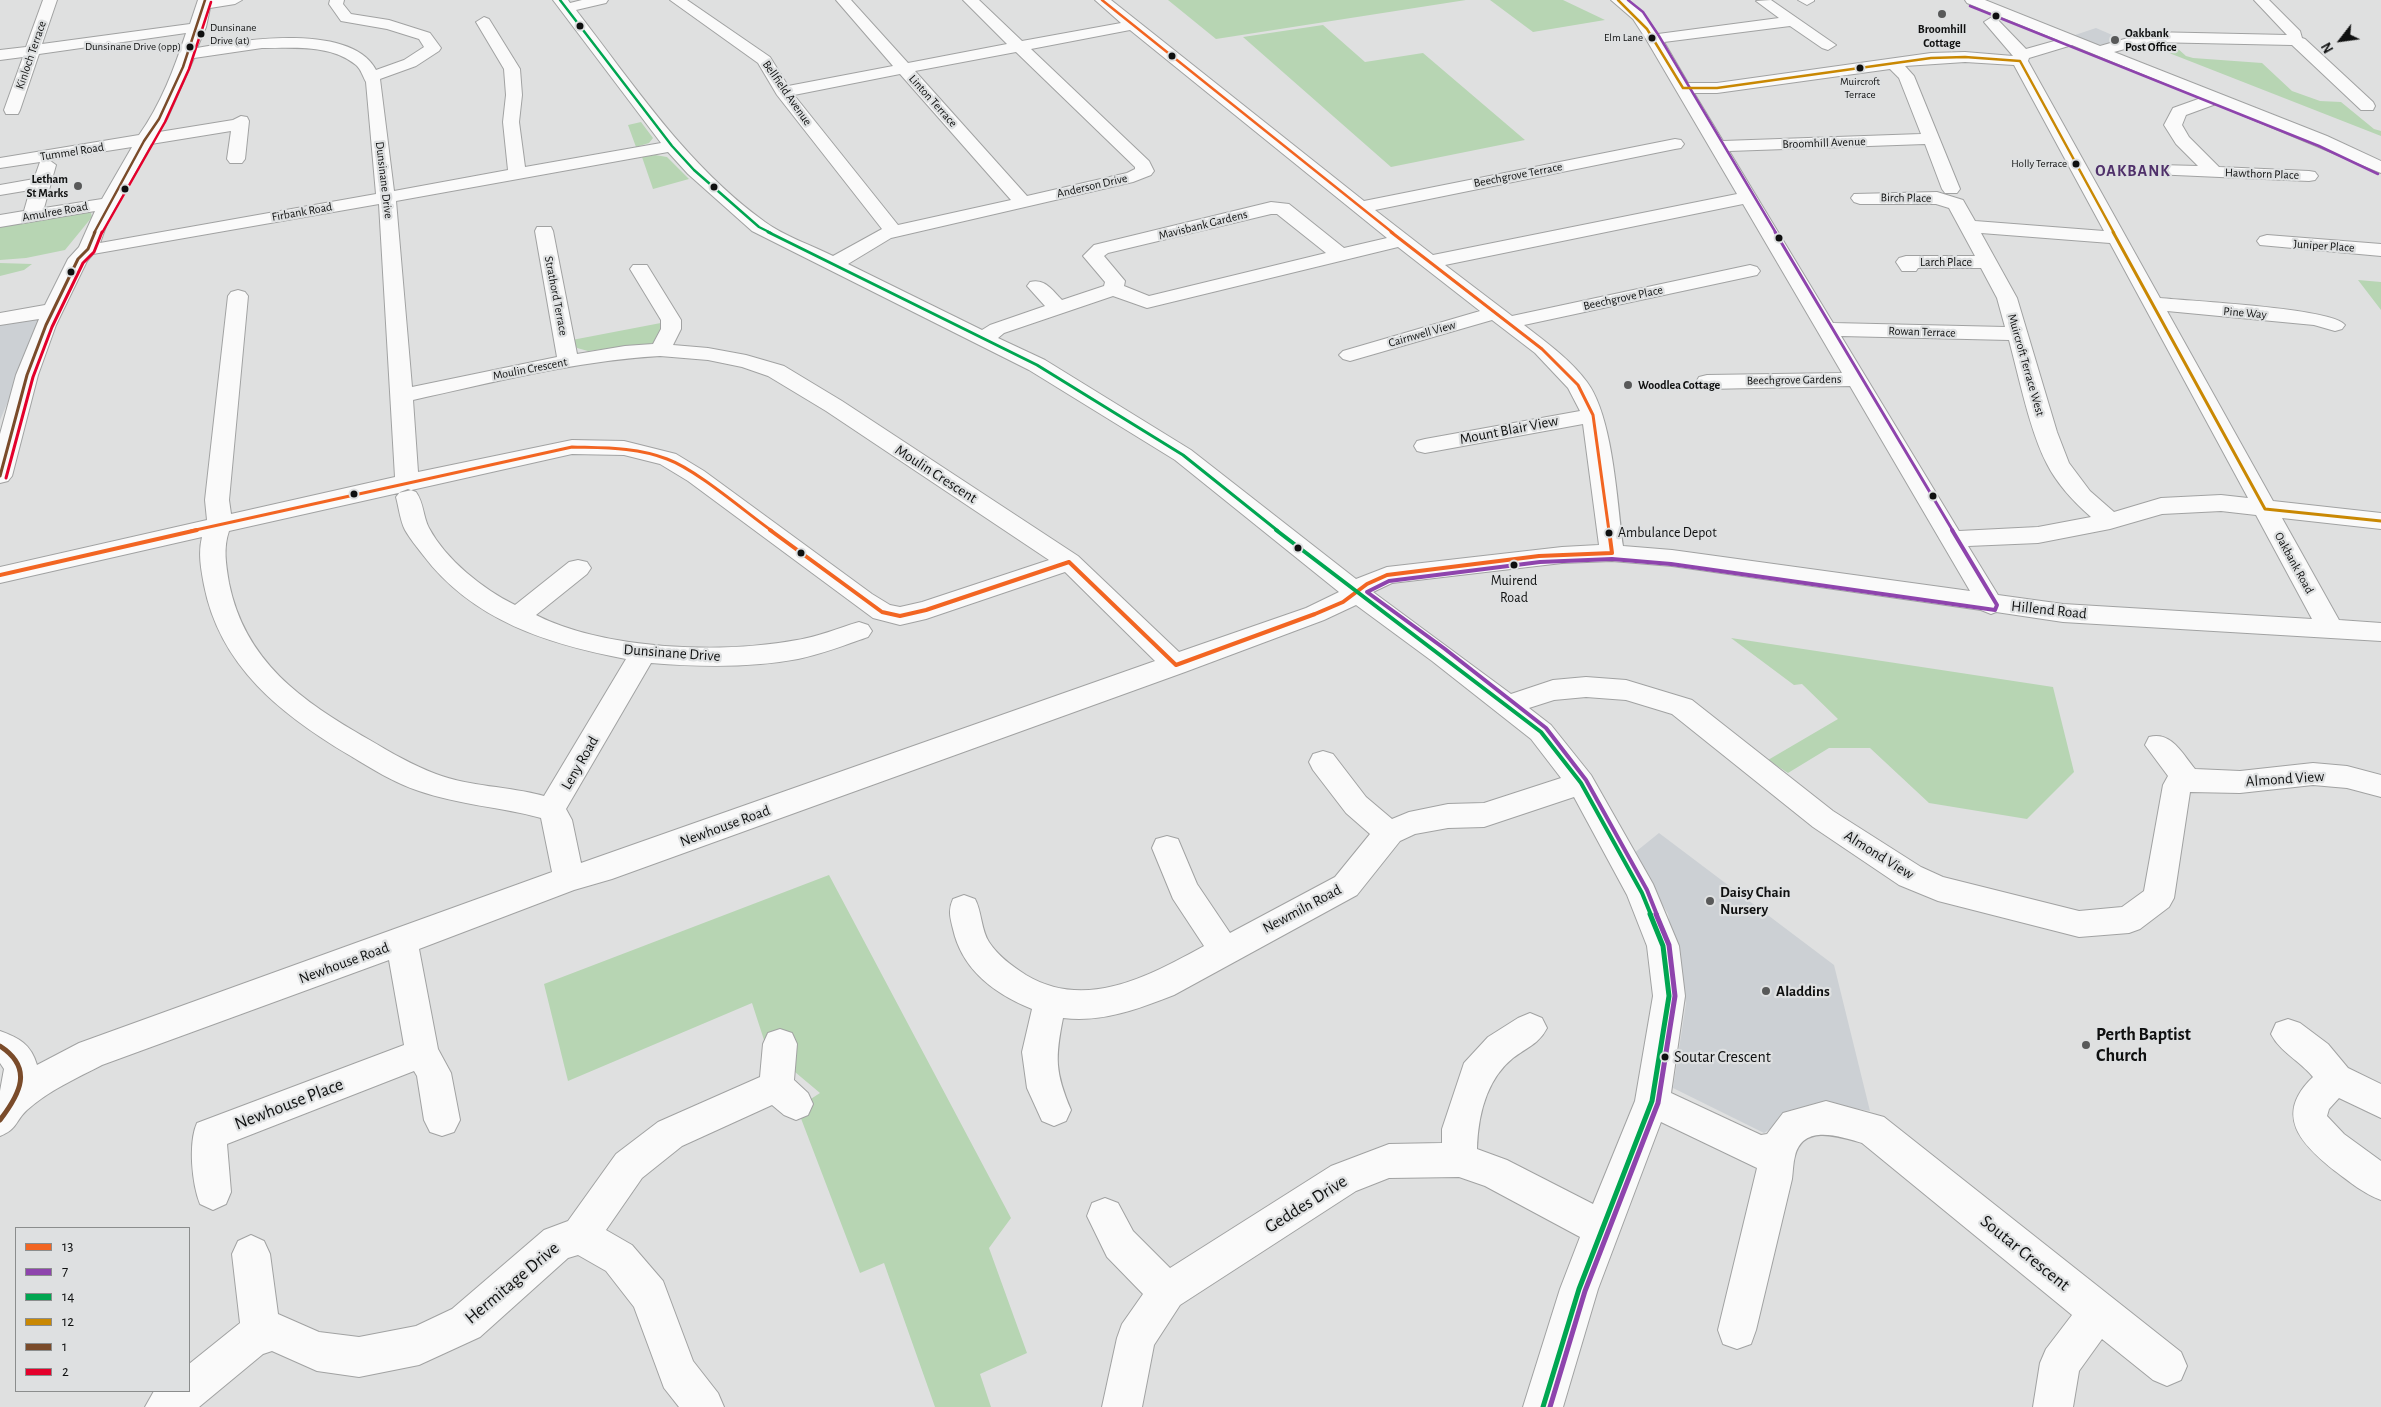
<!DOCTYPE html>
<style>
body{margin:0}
#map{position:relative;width:2381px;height:1407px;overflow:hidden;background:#dfe0e0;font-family:"Alegreya Sans",sans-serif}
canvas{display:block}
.legend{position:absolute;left:15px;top:1227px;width:175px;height:165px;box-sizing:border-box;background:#dee0e1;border:1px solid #8b8d8d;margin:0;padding:6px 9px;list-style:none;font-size:15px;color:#0f1010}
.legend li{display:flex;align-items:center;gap:10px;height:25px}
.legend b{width:25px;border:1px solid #8b8d8d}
.north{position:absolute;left:2316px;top:15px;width:50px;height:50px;-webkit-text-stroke:4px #dee0e1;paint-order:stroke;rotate:240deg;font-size:14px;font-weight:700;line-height:20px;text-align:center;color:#0f1010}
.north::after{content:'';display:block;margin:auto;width:18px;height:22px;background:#0f1010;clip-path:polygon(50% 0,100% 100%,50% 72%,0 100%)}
</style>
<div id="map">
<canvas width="2381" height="1407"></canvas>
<ul class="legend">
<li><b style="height:6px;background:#f26522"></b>13</li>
<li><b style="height:6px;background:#8e44ad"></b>7</li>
<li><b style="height:6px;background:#00a651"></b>14</li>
<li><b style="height:6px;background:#c98803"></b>12</li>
<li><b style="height:6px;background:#7a4b2a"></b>1</li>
<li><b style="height:6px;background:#e4002b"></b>2</li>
</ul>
<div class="north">N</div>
</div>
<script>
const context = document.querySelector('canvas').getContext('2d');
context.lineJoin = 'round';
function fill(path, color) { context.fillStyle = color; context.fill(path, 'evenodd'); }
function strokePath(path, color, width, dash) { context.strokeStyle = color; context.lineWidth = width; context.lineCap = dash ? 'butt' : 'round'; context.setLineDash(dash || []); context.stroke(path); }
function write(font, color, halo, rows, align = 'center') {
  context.font = font + ' "Alegreya Sans",sans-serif'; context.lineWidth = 4.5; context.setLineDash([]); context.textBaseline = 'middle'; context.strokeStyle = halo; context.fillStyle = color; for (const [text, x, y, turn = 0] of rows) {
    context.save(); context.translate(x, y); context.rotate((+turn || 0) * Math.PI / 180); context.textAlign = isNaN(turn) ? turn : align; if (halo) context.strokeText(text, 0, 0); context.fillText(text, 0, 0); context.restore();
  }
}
fill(new Path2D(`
 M2096,28L2124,40L2107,45L2092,44L2072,36Z
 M26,317L38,320L28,355L0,420V322Z
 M1659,833L1834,965L1870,1111L1852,1108H1802L1764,1133L1673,1088L1686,1003L1668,914L1633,854Z`), '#ccd0d4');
fill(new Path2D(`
 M1168,0H1466L1216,39Z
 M1490,0H1563L1605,20L1533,32Z
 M1323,25L1365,62L1423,53L1525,140L1391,167L1243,37Z
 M2167,39L2186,56L2193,58L2262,63L2292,91L2320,101L2341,102L2374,129L2381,131V136L2141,42Z
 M641,122L653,138L649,143L636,147L628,125Z
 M655,155L667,157L689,179L653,189L642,157Z
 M86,211L91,213L92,217L65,250L26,258L0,260V224Z
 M0,263L32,264L24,270L0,276Z
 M2358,280L2381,282V310Z
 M666,322L657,343L588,351L577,348L572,340Z
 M1731,638L2053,687L2074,772L2027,819L1929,803L1870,748H1829L1788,773L1768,760L1838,719L1802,684L1794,685Z
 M829,875L1011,1218L989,1248L1027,1353L980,1374L991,1407H935L884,1263L860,1273L797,1108L820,1093L795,1072L791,1032L764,1040L752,1003L568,1081L544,984Z`), '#b7d5b3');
const minor = new Path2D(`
 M43,0H57L42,44L190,24L198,0H242L235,4L210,8L206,27L197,48C240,40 351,22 376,70L404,60L424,47L419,39L387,29L341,21L329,4L330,0H344L343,4L351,14L389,20L430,33L441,48L439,51L416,66L380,79L394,191L508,170L503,122L506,95L504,69L476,22L484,17L489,19L520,69L522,95L519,122L525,167L661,143L553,0H568L570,3L582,0H608L606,3L576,10C634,85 687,166 765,222C784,236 811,245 833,256L882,229L777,95L758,63L670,0H687L770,57L788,86L893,66L836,0H851L908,63L1007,44L963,0H979L1022,41L1121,23L1095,0H1111L1364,201L1675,139L1681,140L1684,144L1681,148L1675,149L1375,210L1433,255L1737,194L1646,39L1633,19L1611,0H1627L1643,13L1658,34L1779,18L1756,1L1771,0L1836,45L1828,50L1822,48L1790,26L1664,42L1688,83H1717L1931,53L1965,52L2013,56L1984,22L1992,17L1997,19L2026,49L2058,40L1967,3L1965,0H1985L2100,46L2149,32L2287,35L2254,0H2269L2300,31L2302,38L2305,39L2373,102L2375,106L2373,110H2361L2292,45L2150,42L2114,52L2327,136L2381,161V173L2216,104L2186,115L2182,125L2189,137L2219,167L2309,171L2315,172L2318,176L2315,180L2309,181L2153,174L2150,170L2153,166L2159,165L2198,166L2176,144L2164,125L2173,108L2201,98L2072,45L2029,58L2028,61L2160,298C2188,301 2334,308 2345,325L2342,329L2335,331L2314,325L2167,311L2273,501L2381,513V529L2282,518L2339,620L2381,623V641L2063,622L1996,612L1991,614L1981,610L1672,566L1612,561L1562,563L1392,583L1373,592L1511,694L1553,680L1586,677L1626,680L1692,700L1833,811L1921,867L1943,877L2079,911L2122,907L2144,891L2163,785L2168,776L2145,745L2149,737C2171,731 2182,753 2195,769L2240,771L2313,763L2347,766L2381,775V797L2347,788L2313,785L2240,793L2190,792L2174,898L2169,907L2140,929L2129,933L2079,937L1938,901L1899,885L1813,827L1672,714L1626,700L1586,697L1554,700L1529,708L1551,725L1591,775L1653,884L1679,946L1685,996L1671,1093L1761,1135L1767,1134L1783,1113L1826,1101L1884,1117L2181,1352L2187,1366L2181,1380L2167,1386L2153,1380L2102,1339L2079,1371L2073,1407H2033L2040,1363L2046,1349L2072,1315L1862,1143C1841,1137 1803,1123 1795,1156C1793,1163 1793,1171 1792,1179L1756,1330L1751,1344L1737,1349L1723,1344L1718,1330L1757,1168L1661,1122L1598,1289L1563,1407H1523L1560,1289L1580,1237L1485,1186L1459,1177L1389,1178L1356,1191L1180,1305L1154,1345L1142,1407H1102L1117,1338L1122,1324L1143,1294L1107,1257L1087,1216L1092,1203L1105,1198L1118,1203L1133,1231L1170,1268L1331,1166L1389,1144L1442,1143V1129L1464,1063L1488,1037L1518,1018L1530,1013L1542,1018L1547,1028C1539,1044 1526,1048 1513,1058C1486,1080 1478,1116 1477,1149L1507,1160L1593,1204L1635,1101L1653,996L1647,946L1627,895L1574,797L1484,827L1448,828L1415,834L1400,841L1357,895L1174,995C1138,1009 1102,1023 1063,1018C1055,1058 1055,1072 1071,1110L1066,1121L1054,1126L1042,1121L1027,1088L1022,1052L1032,1009C995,994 962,970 953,929C950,917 948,910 953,899L964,895L975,899C982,912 981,930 989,942C998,956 1012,966 1026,975C1086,1011 1149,976 1204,946L1173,899L1152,848L1156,839L1167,836L1178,839L1197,884L1230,933L1335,877L1370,834L1346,813L1313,770L1309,762L1313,754L1323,751L1333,754L1366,797L1392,819L1409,812L1448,804L1484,803L1561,778L1531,739L1432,661L1356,605L1324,620L1185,672L612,879L574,890L419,949L438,1049L451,1073L460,1120L454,1132L442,1136L430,1132L424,1120L417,1076L414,1071L227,1144L231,1192L226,1204L213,1210L200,1204C192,1184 188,1143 197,1123L404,1045L389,960L102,1065C77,1078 48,1091 27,1110C15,1121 18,1129 0,1136V1091L4,1069L0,1063V1031C19,1038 31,1044 37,1065L79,1043L552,872L541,818C501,807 459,805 419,791C394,783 371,768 349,755C282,715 220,667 204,585C201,569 198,553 202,537L0,583V567L207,520L205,500L228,296L231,292L238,290L245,292L248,296L229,500L231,514L395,477L379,204L93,254L87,261L56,325L38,375L12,476L8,481L0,483V434L16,375L39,319L0,325V313L45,305L68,259L79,247L95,211L0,227V215L24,211L30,190L0,195V185L34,179L40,162L0,168V158L139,135C161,104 174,69 186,33L39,54L20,110L18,114H6L4,110L23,57L0,60V50L26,47ZM1130,30L1387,238L1344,248L1289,204L1271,202L1094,245L1083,256L1105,282L1104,286L1062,300C1052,290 1045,278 1030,282L1027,286L1045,306L990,325L982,330L848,264L891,238L1133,182L1151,175L1154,171L1149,161L1031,49ZM262,48C293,48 331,44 356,65C361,69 363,77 366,82L376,194L100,243L108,221L151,144L231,131L227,159L230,163H242L245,159L249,121L247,117L241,116L233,120L159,132L167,119L194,58ZM1016,52L1135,167V169L1127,173L1027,196L915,71ZM1965,62L2014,65L2104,231L1975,221L1963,200L1937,192L1854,194L1851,198L1854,202L1860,204H1936L1949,208L1975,256H1906L1899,258L1896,262L1902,271H1916L1918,268H1981L1997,298L2005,327L1833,323L1729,151L1925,144L1942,189L1945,193H1957L1960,189L1914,76L1905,66ZM1890,69L1899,78L1921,134L1723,141L1694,93H1717ZM900,74L1011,200L898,225L794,95ZM132,147L102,199L44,208L56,165L49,160ZM668,152L688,174L752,231L1029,370L1175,460L1339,592L1306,608L1179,652L1078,556L842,401L784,366L746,355L708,348L673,345L681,329V320L647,265H633L630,269L661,320V329L653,344L625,346L577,354L553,231L551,227H537L535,231L557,357L412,387L396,201ZM1743,204L1842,373L1707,375L1699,377L1696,382L1699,387L1707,389L1850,386L1970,591L1672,550L1623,546C1617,501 1613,417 1587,382C1571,360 1546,342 1524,325L1757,275L1760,271L1757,267L1750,265L1512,316L1445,265ZM1271,214H1277L1326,253L1149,296L1124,286L1125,281L1104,256L1108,253ZM1981,233L2110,243L2248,498L2221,495L2161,498L2114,512L2090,491L2069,463L2057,432L2017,298ZM1398,247L1480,311L1343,351L1339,355L1343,359L1350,361L1492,320L1535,353L1568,388L1580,411L1425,439L1417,441L1414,446L1417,451L1425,453L1583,424L1599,545L1562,547L1387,567L1356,579L1191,450L1045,360L998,338L1004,333L1113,296L1147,308ZM1841,336L2009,340C2019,377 2030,432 2047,464C2057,484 2074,502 2091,517L2038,527L1959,531ZM660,356L708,360L742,367L768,376L826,411L1049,560L922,602L900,607L890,605L872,594L704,471L676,454L624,441L572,440L418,472L413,400C494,382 576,361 660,356ZM572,454L624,455L660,464L688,481L873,618L900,625L926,619L1065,572L1155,661L581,863L572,820L566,809L651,663C700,667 750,668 798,659C822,654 845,645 868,637L872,631L868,625L859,622C838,628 818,637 797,640C722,654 605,650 536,615L587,574L591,568L587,562L578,560L569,562L515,605C483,589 446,560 429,528C423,517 424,503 416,492L408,489L400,492L396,497C399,508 400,520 405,530C410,539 417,547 423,555C473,621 548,644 626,659L544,796C508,786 470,787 436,774C412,765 390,752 368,739C302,701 245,662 229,583C226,565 223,548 229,531ZM2221,511L2256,515L2312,619L2063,604L1998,595L1968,546L2038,543L2110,529L2162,514Z
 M1798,0H1814V1L1807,5Z
 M2267,235L2381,244V256L2260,245L2257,241L2260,237Z
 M2288,1019L2300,1023L2328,1044L2348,1068L2381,1084V1118L2339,1098L2329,1109L2327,1116L2344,1134L2381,1161V1200C2364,1194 2350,1182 2335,1171C2301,1144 2273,1115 2313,1077C2300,1061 2280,1052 2271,1034L2276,1023Z
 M780,1029L792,1033L797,1044L794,1080L808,1093L813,1104L808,1115L796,1120L784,1115L772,1105L682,1146L642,1178L606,1230L632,1245L663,1281L693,1361L718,1393L724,1407H679L664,1388L634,1307L606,1271L578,1255L568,1258L480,1337L419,1365L359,1377L317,1371L272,1351L263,1354L199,1407H145L154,1391H189V1364L240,1323L232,1254L238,1241L251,1235L264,1241L270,1254L278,1314L319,1332L359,1337L416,1326L452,1309L544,1230L568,1221L616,1154L658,1122L760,1077L763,1044L768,1033Z`);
strokePath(minor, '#a1a2a2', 2);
fill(minor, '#fafafa');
strokePath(new Path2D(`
 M1102,0L1393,233`), '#f26522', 2.5);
strokePath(new Path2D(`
 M1391,232L1542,349L1578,385L1593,415L1609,531
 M191,531L572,447C604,448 636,447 667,459C697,470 744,511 772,531`), '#f26522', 3);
strokePath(new Path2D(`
 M770,530L882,612L900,616L926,610L1069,562
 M1609,530L1612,553
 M1069,562L1176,665
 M0,575L197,530
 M1176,665L1315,614L1343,602L1367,584L1387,575L1539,556L1612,553`), '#f26522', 4);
strokePath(new Path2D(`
 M1628,0L1643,12L1659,36L1776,233
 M1970,6L2319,146L2378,174`), '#8e44ad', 2.5);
strokePath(new Path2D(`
 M1775,232L1953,531`), '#8e44ad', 3);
strokePath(new Path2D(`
 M1657,915L1647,890L1586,780L1546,728L1445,649L1367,592L1389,581L1540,562L1612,559L1671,564L1995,610L1997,605L1952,530`), '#8e44ad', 4);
strokePath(new Path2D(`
 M1550,1407L1585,1291L1658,1103L1675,996L1669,945L1656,914`), '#8e44ad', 5);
strokePath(new Path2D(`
 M560,0L672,146L694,170L759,227L771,233`), '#00a651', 2.5);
strokePath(new Path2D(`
 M768,232L1037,365L1183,455L1278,531`), '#00a651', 3);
strokePath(new Path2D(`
 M1276,530L1541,732L1581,783L1642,893L1651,915`), '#00a651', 4);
strokePath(new Path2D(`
 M1543,1407L1579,1289L1652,1101L1669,996L1663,946L1650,914`), '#00a651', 5);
strokePath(new Path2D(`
 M1618,0L1647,29L1683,88H1717L1931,58L1965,57L2020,61L2114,233`), '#c98803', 2.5);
strokePath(new Path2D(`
 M2113,232L2265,509L2381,521`), '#c98803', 3);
strokePath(new Path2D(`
 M94,233L144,141L159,119L183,67L205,0`), '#7a4b2a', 2.5);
strokePath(new Path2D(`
 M0,476L27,375L46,325L78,259L88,249L95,232`), '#7a4b2a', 3);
strokePath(new Path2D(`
 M0,1046C34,1068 20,1094 0,1120`), '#7a4b2a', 5);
strokePath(new Path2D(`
 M102,233L165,122L189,69L211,2`), '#e4002b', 2.5);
strokePath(new Path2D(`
 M6,478L33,377L52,327L83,263L94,252L102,232`), '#e4002b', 3);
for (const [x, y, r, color] of [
 [1942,14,5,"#585959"],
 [1996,16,4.5,"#0f1010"],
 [580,26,4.5,"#0f1010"],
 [201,34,4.5,"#0f1010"],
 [1652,38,4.5,"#0f1010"],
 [2115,40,5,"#585959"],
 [190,47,4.5,"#0f1010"],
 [1172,56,4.5,"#0f1010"],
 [1860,68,4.5,"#0f1010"],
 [2076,164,4.5,"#0f1010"],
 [78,186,5,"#585959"],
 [714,187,4.5,"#0f1010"],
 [125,189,4.5,"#0f1010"],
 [1779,238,4.5,"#0f1010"],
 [71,272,4.5,"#0f1010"],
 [1628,385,5,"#585959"],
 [354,494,4.5,"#0f1010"],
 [1933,496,4.5,"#0f1010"],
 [1609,533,4.5,"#0f1010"],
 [1298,548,4.5,"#0f1010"],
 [801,553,4.5,"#0f1010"],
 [1514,565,4.5,"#0f1010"],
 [1710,901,5,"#585959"],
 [1766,991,5,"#585959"],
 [2086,1045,5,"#585959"],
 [1665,1057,4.5,"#0f1010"]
]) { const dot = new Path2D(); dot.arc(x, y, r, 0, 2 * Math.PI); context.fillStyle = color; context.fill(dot); strokePath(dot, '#dee0e1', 2); }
write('11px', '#0f1010', '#dee0e1', [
 ["Dunsinane",210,28,"left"],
 ["Drive (at)",210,41,"left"],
 ["Elm Lane",1643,38],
 ["Dunsinane Drive (opp)",181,47],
 ["Muircroft",1860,82,"center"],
 ["Terrace",1860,95,"center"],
 ["Holly Terrace",2067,164]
], 'right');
write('bold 12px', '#0f1010', '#dee0e1', [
 ["Broomhill",1942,29,"center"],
 ["Cottage",1942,43,"center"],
 ["Oakbank",2125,33],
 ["Post Office",2125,47],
 ["Letham",68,179,"right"],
 ["St Marks",68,193,"right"],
 ["Woodlea Cottage",1638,385]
], 'left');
write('12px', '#0f1010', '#dee0e1', [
 ["Kinloch Terrace",31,55,-71],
 ["Bellfield Avenue",787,93,55],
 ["Linton Terrace",933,101,48],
 ["Broomhill Avenue",1824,143,-2],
 ["Tummel Road",72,152,-9],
 ["Hawthorn Place",2262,174,2],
 ["Beechgrove Terrace",1518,175,-11],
 ["Dunsinane Drive",384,180,83],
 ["Anderson Drive",1092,186,-13],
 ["Birch Place",1906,198,1],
 ["Amulree Road",55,212,-10],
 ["Firbank Road",302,212,-10],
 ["Mavisbank Gardens",1203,225,-14],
 ["Juniper Place",2324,246,4],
 ["Larch Place",1946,262],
 ["Strathord Terrace",556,296,79],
 ["Beechgrove Place",1623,298,-12],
 ["Pine Way",2245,313,5],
 ["Rowan Terrace",1922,332,2],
 ["Cairnwell View",1422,334,-16],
 ["Muircroft Terrace West",2026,365,74],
 ["Moulin Crescent",530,369,-11],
 ["Beechgrove Gardens",1794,380,-1],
 ["Oakbank Road",2294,563,61]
]);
write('14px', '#0f1010', '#dee0e1', [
 ["Ambulance Depot",1618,533],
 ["Muirend",1514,581,"center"],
 ["Road",1514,598,"center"]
], 'left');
write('15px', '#0f1010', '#dee0e1', [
 ["Mount Blair View",1509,430,-11],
 ["Moulin Crescent",936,474,33],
 ["Hillend Road",2049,610,6],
 ["Dunsinane Drive",672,653,4],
 ["Leny Road",580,763,-60],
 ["Almond View",2285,779,-4],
 ["Newhouse Road",725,826,-20],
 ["Almond View",1879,855,32],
 ["Newmiln Road",1302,909,-28],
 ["Newhouse Road",344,963,-20]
]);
write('bold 15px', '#0f1010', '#dee0e1', [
 ["Daisy Chain",1720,892],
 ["Nursery",1720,909],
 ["Aladdins",1776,991]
], 'left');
context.letterSpacing = '1px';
write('bold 16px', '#4f306a', '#dee0e1', [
 ["OAKBANK",2133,171]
]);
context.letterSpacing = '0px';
write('16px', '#0f1010', '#dee0e1', [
 ["Soutar Crescent",1674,1057]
], 'left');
write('bold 18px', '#0f1010', '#dee0e1', [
 ["Perth Baptist",2096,1035],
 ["Church",2096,1056]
], 'left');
write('18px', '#0f1010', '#dee0e1', [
 ["Newhouse Place",289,1104,-21],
 ["Geddes Drive",1306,1204,-32],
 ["Soutar Crescent",2025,1253,39],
 ["Hermitage Drive",512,1283,-40]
]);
</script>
